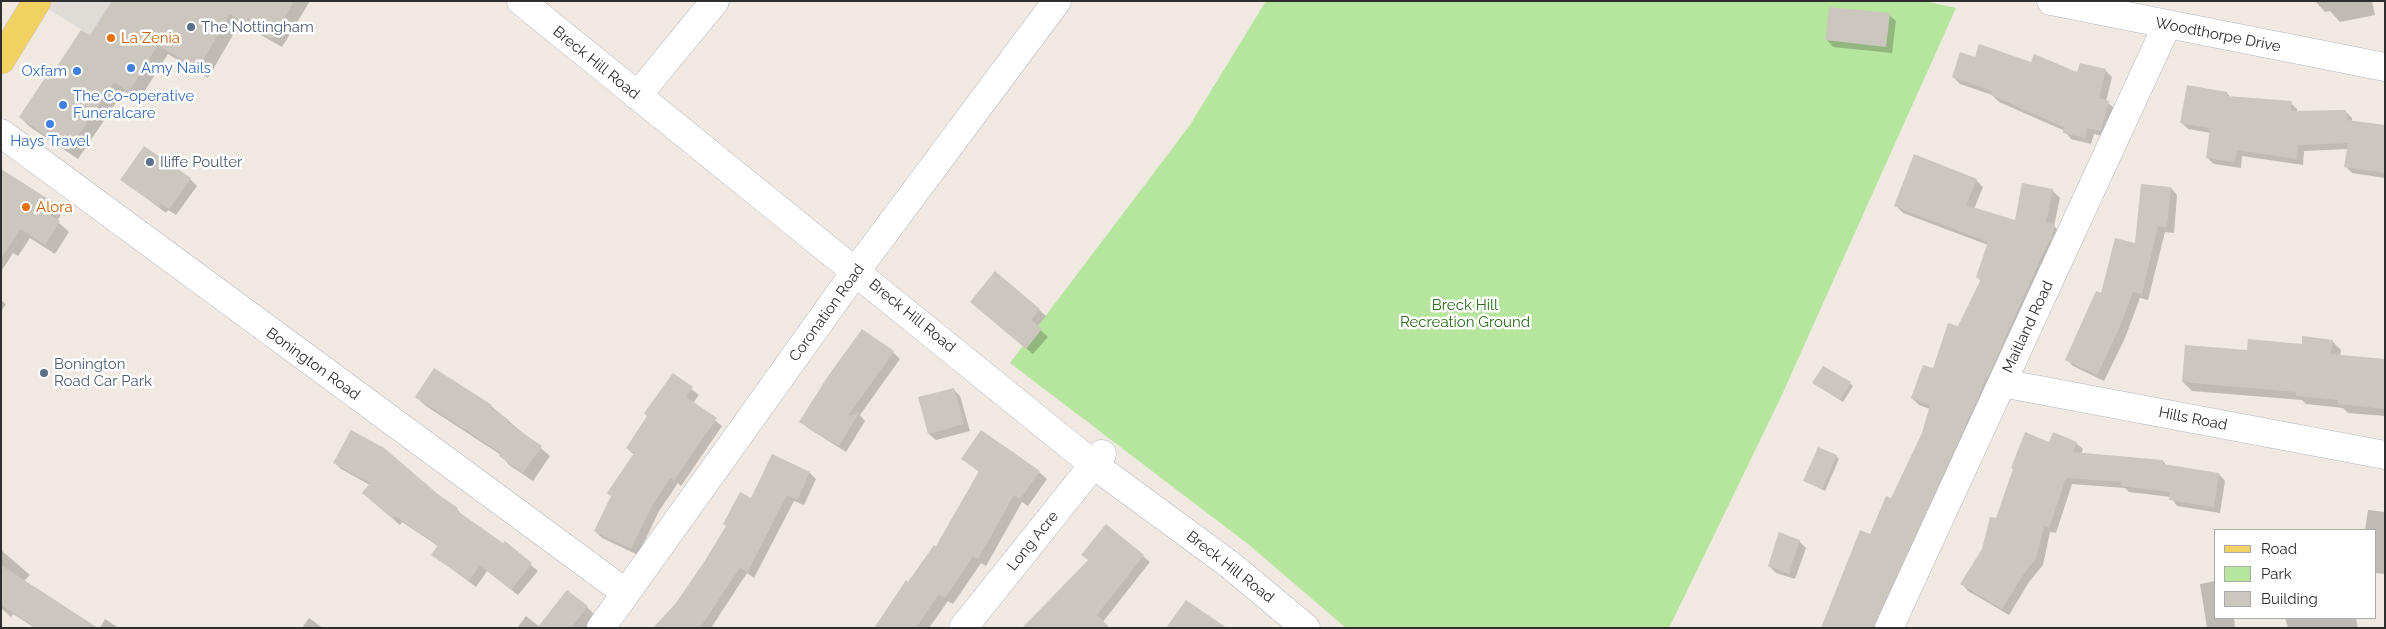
<!DOCTYPE html>
<style>
body{margin:0}
#map{position:relative;width:2386px;height:629px;overflow:hidden;background:#efe9e1;font-family:Raleway,sans-serif}
canvas{display:block}
.frame{position:absolute;inset:0;border:2px solid #2e2e2e;pointer-events:none}
.legend{position:absolute;left:2214px;top:529px;width:162px;height:90px;box-sizing:border-box;background:#fff;border:1px solid #ababab;margin:0;padding:6px 9px;list-style:none;font-size:15px;color:#2e2e2e}
.legend li{display:flex;align-items:center;gap:10px;height:25px}
.legend b{width:25px;border:1px solid #ababab}
</style>
<div id="map">
<canvas width="2386" height="629"></canvas>
<div class="frame"></div>
<ul class="legend">
<li><b style="height:6px;background:#f2d163"></b>Road</li>
<li><b style="height:14px;background:#b6e59e"></b>Park</li>
<li><b style="height:14px;background:#cbc7bf"></b>Building</li>
</ul>
</div>
<script>
const context = document.querySelector('canvas').getContext('2d');
context.lineJoin = 'round';
function fill(path, color) { context.fillStyle = color; context.fill(path, 'evenodd'); }
function strokePath(path, color, width, dash) { context.strokeStyle = color; context.lineWidth = width; context.lineCap = dash ? 'butt' : 'round'; context.setLineDash(dash || []); context.stroke(path); }
function write(font, color, halo, rows, align = 'center') {
  context.font = font + ' Raleway,sans-serif'; context.lineWidth = 5; context.setLineDash([]); context.textBaseline = 'middle'; context.strokeStyle = halo; context.fillStyle = color; for (const [text, x, y, turn = 0] of rows) {
    context.save(); context.translate(x, y); context.rotate((+turn || 0) * Math.PI / 180); context.textAlign = isNaN(turn) ? turn : align; if (halo) context.strokeText(text, 0, 0); context.fillText(text, 0, 0); context.restore();
  }
}
fill(new Path2D(`
 M1266,1H1924L1956,8L1780,399L1669,628H1346L1248,544L1010,363L1190,125Z`), '#b6e59e');
fill(new Path2D(`
 M129,1L151,41L158,45L153,53L100,20L90,35L37,2Z`), '#dfdcd8');
fill(new Path2D(`
 M113,1H310L282,47L240,23L208,78L168,54L139,100L124,91L78,159L30,127L20,117L49,82L90,37Z
 M2315,1H2372L2375,15L2340,22L2330,11L2325,12Z
 M1889,15L1896,21L1892,53L1833,47L1827,40Z
 M1975,59L2032,63L2078,74L2105,70L2112,77L2106,101L2115,109L2108,137L2094,134L2091,144L2071,139L2065,131L1999,102L1992,95L1960,84L1953,77Z
 M2227,93L2231,98L2291,103L2297,109V113L2346,112L2352,118V122L2385,126V178L2352,173L2346,167L2348,149L2304,151L2303,165L2242,156L2241,168L2214,164L2207,158L2211,133L2188,129L2182,123Z
 M1,171L52,203L62,213L57,221L69,232L55,254L30,238L18,256L13,253L1,272Z
 M190,179L197,186L176,215L168,210L166,213L122,180Z
 M1976,180L1983,187L1974,209L2016,221L2052,190L2060,198L2054,226L2062,234L1882,628H1822L1826,615H1828L1892,500L1923,434L1930,409L1919,405L1912,398L1934,370L1958,328L1981,281L1977,277L1988,245L1903,213L1895,205Z
 M2171,188L2177,195L2174,233L2165,232L2148,300L2140,298L2125,338L2104,381L2073,366L2067,360L2102,295Z
 M1,300L6,304L1,312Z
 M978,308L1039,310L1046,316L1037,327L1048,337L1033,354Z
 M2332,341L2341,350L2340,356L2385,361V416L2348,413L2343,408L2306,404L2302,400L2192,391L2183,382L2248,352Z
 M893,352L900,359L860,415L865,421L846,452L808,428L801,422Z
 M673,375L699,395L693,403L722,426L681,486L678,483L659,511L638,555L602,538L595,531L634,455L627,448Z
 M1814,383H1850L1853,386L1843,402Z
 M953,389L960,396L970,431L936,440L929,434Z
 M416,397L491,406L550,456L533,481L509,465L501,455L426,406Z
 M2050,443H2076L2083,449L2081,454L2163,461L2167,466L2219,474L2225,481L2220,513L2177,506L2171,497L2129,492L2125,488L2072,484L2056,533L2050,532L2043,565L2029,582L2009,615L1968,591L1962,584L1983,549L1997,520Z
 M1836,456L1839,459L1825,491L1805,481Z
 M963,458L1039,472L1047,479L1028,506L1022,502L986,566L981,563L953,604L948,601L929,628H876L936,548L980,473Z
 M334,462L438,496L457,509L463,517L504,544L505,543L538,571L518,595L487,571L476,587L433,555L438,546L402,522L400,525L370,499V485L341,469Z
 M810,473L816,479L804,505L794,501L754,578L747,573L711,628H655L677,604L752,499Z
 M2368,510L2385,512V574L2375,573V530H2365Z
 M1799,541L1806,548L1795,579L1776,573L1769,566Z
 M1,550L30,575L24,581L95,628H35L13,614L11,617L1,608Z
 M1143,556L1150,562L1098,628H1023Z
 M2215,581V618H2234L2235,628H2207L2200,584Z
 M587,607L596,616L587,628H517L526,616L540,627Z
 M309,618L323,628H302Z
 M2285,618H2356L2358,628H2288Z
 M105,619L119,628H100Z`), '#0003');
fill(new Path2D(`
 M112,1H294L272,39L230,14L198,69L158,45L129,92L114,82L68,151L19,117L45,78L48,80L81,30L90,35Z
 M1829,7L1890,13L1886,47L1825,40Z
 M1979,44L2031,62L2034,54L2077,72L2080,63L2106,69L2099,98L2109,101L2101,131L2087,128L2085,138L2063,133L2064,127L1991,95L1992,91L1952,77L1960,52L1975,57Z
 M2187,85L2227,92V96L2292,101L2291,111L2346,110L2347,120L2385,125V173L2344,167L2348,143L2298,145L2297,159L2237,150L2235,162L2206,158L2210,128L2180,123Z
 M144,146L191,178L169,209L161,204L159,207L120,180Z
 M1914,154L1977,179L1966,205L2015,220L2022,183L2053,189L2046,222L2055,225L2051,239L2042,255L1988,377L1986,376L1978,398L1874,628H1821L1860,530L1870,534L1886,496L1891,498L1922,433L1930,405L1911,398L1923,365L1933,368L1948,323L1958,326L1981,279L1976,277L1988,242L1894,206Z
 M1,169L53,202L46,212L60,221L45,245L20,229L1,259Z
 M2141,184L2171,187L2167,227L2158,226L2142,294L2133,292L2118,331L2097,375L2065,360L2096,291L2101,293L2115,238L2135,243Z
 M995,271L1040,309L1031,320L1042,329L1026,349L970,302Z
 M862,329L894,351L848,416L859,413L839,446L799,422L828,376Z
 M2302,336L2333,340L2331,354L2385,359V409L2338,404V400L2296,396V392L2182,382L2185,345L2247,350L2248,339L2302,344Z
 M1823,366L1851,382L1840,400L1812,383Z
 M434,368L492,405L490,408L509,420L507,422L542,446L523,473L499,456L501,453L415,397Z
 M673,373L693,387L686,397L717,418L674,480L670,478L653,504L631,549L594,531L611,496L607,493L634,453L626,448L647,416L644,413Z
 M954,388L964,424L928,434L918,397Z
 M351,430L384,448L439,495L458,508L456,510L503,543L505,541L532,563L511,590L480,565L469,581L431,555L438,545L395,516L393,519L362,493L370,483L333,463Z
 M981,430L1040,471L1020,499L1014,495L978,559L973,556L945,598L939,594L916,628H874L906,580L908,582L934,545L936,546L979,471L961,459Z
 M2025,432L2049,442L2053,432L2077,442L2073,452L2163,460V464L2219,473L2214,507L2169,500L2170,492L2121,486L2122,482L2066,478L2049,528L2044,526L2036,558L2023,575L2002,609L1960,584L1982,549L1990,517L1996,518L2013,469L2011,468Z
 M1818,447L1837,455L1822,489L1803,481Z
 M772,454L810,472L797,500L787,495L747,573L740,567L700,628H653L676,603L706,559L726,526L723,524L740,492L751,498Z
 M1106,524L1144,555L1097,615L1110,628H1022L1088,560L1081,555Z
 M1779,532L1800,540L1789,574L1768,566Z
 M1,565L98,628H37L1,605Z
 M567,590L588,606L571,628H537Z
 M1186,600L1227,628H1166Z`), '#cbc7bf');
const minor = new Path2D(`
 M521,1L1094,465L1229,564L1306,628
 M2051,1L2385,67
 M637,96L715,1
 M1,133L626,593
 M2002,383L2385,455
 M601,628L856,271L1057,1
 M963,628L1102,454
 M1889,628L2167,25`);
const major = new Path2D(`
 M1,60L37,1`);
strokePath(minor, '#b4b7c1', 29);
strokePath(major, '#c9c9c9', 29);
strokePath(minor, '#fff', 28);
strokePath(major, '#f2d163', 28);
for (const [x, y, r, color] of [
 [191,27,5,"#5c6f8a"],
 [111,38,5,"#e8710a"],
 [131,68,5,"#3f7fe0"],
 [77,71,5,"#3f7fe0"],
 [63,105,5,"#3f7fe0"],
 [50,124,5,"#3f7fe0"],
 [150,162,5,"#5c6f8a"],
 [26,207,5,"#e8710a"],
 [44,373,5,"#5c6f8a"]
]) { const dot = new Path2D(); dot.arc(x, y, r, 0, 2 * Math.PI); context.fillStyle = color; context.fill(dot); strokePath(dot, '#fff', 2); }
write('15px', '#4e5e75', '#fff', [
 ["The Nottingham",201,27],
 ["Iliffe Poulter",160,162],
 ["Bonington",54,364],
 ["Road Car Park",54,381]
], 'left');
write('15px', '#2e2e2e', '#fff', [
 ["Woodthorpe Drive",2218,35,11],
 ["Breck Hill Road",596,63,39],
 ["Coronation Road",827,313,-54],
 ["Breck Hill Road",912,316,39],
 ["Maitland Road",2028,327,-65],
 ["Bonington Road",313,364,36],
 ["Hills Road",2193,419,11],
 ["Long Acre",1033,541,-51],
 ["Breck Hill Road",1230,567,38]
]);
write('15px', '#c56008', '#fff', [
 ["La Zenia",121,38],
 ["Alora",36,207]
], 'left');
write('15px', '#366cbe', '#fff', [
 ["Amy Nails",141,68],
 ["Oxfam",67,71,"right"],
 ["The Co-operative",73,96],
 ["Funeralcare",73,113],
 ["Hays Travel",50,141,"center"]
], 'left');
write('15px', '#2c6e1b', '#fff', [
 ["Breck Hill",1465,305],
 ["Recreation Ground",1465,322]
]);
</script>
